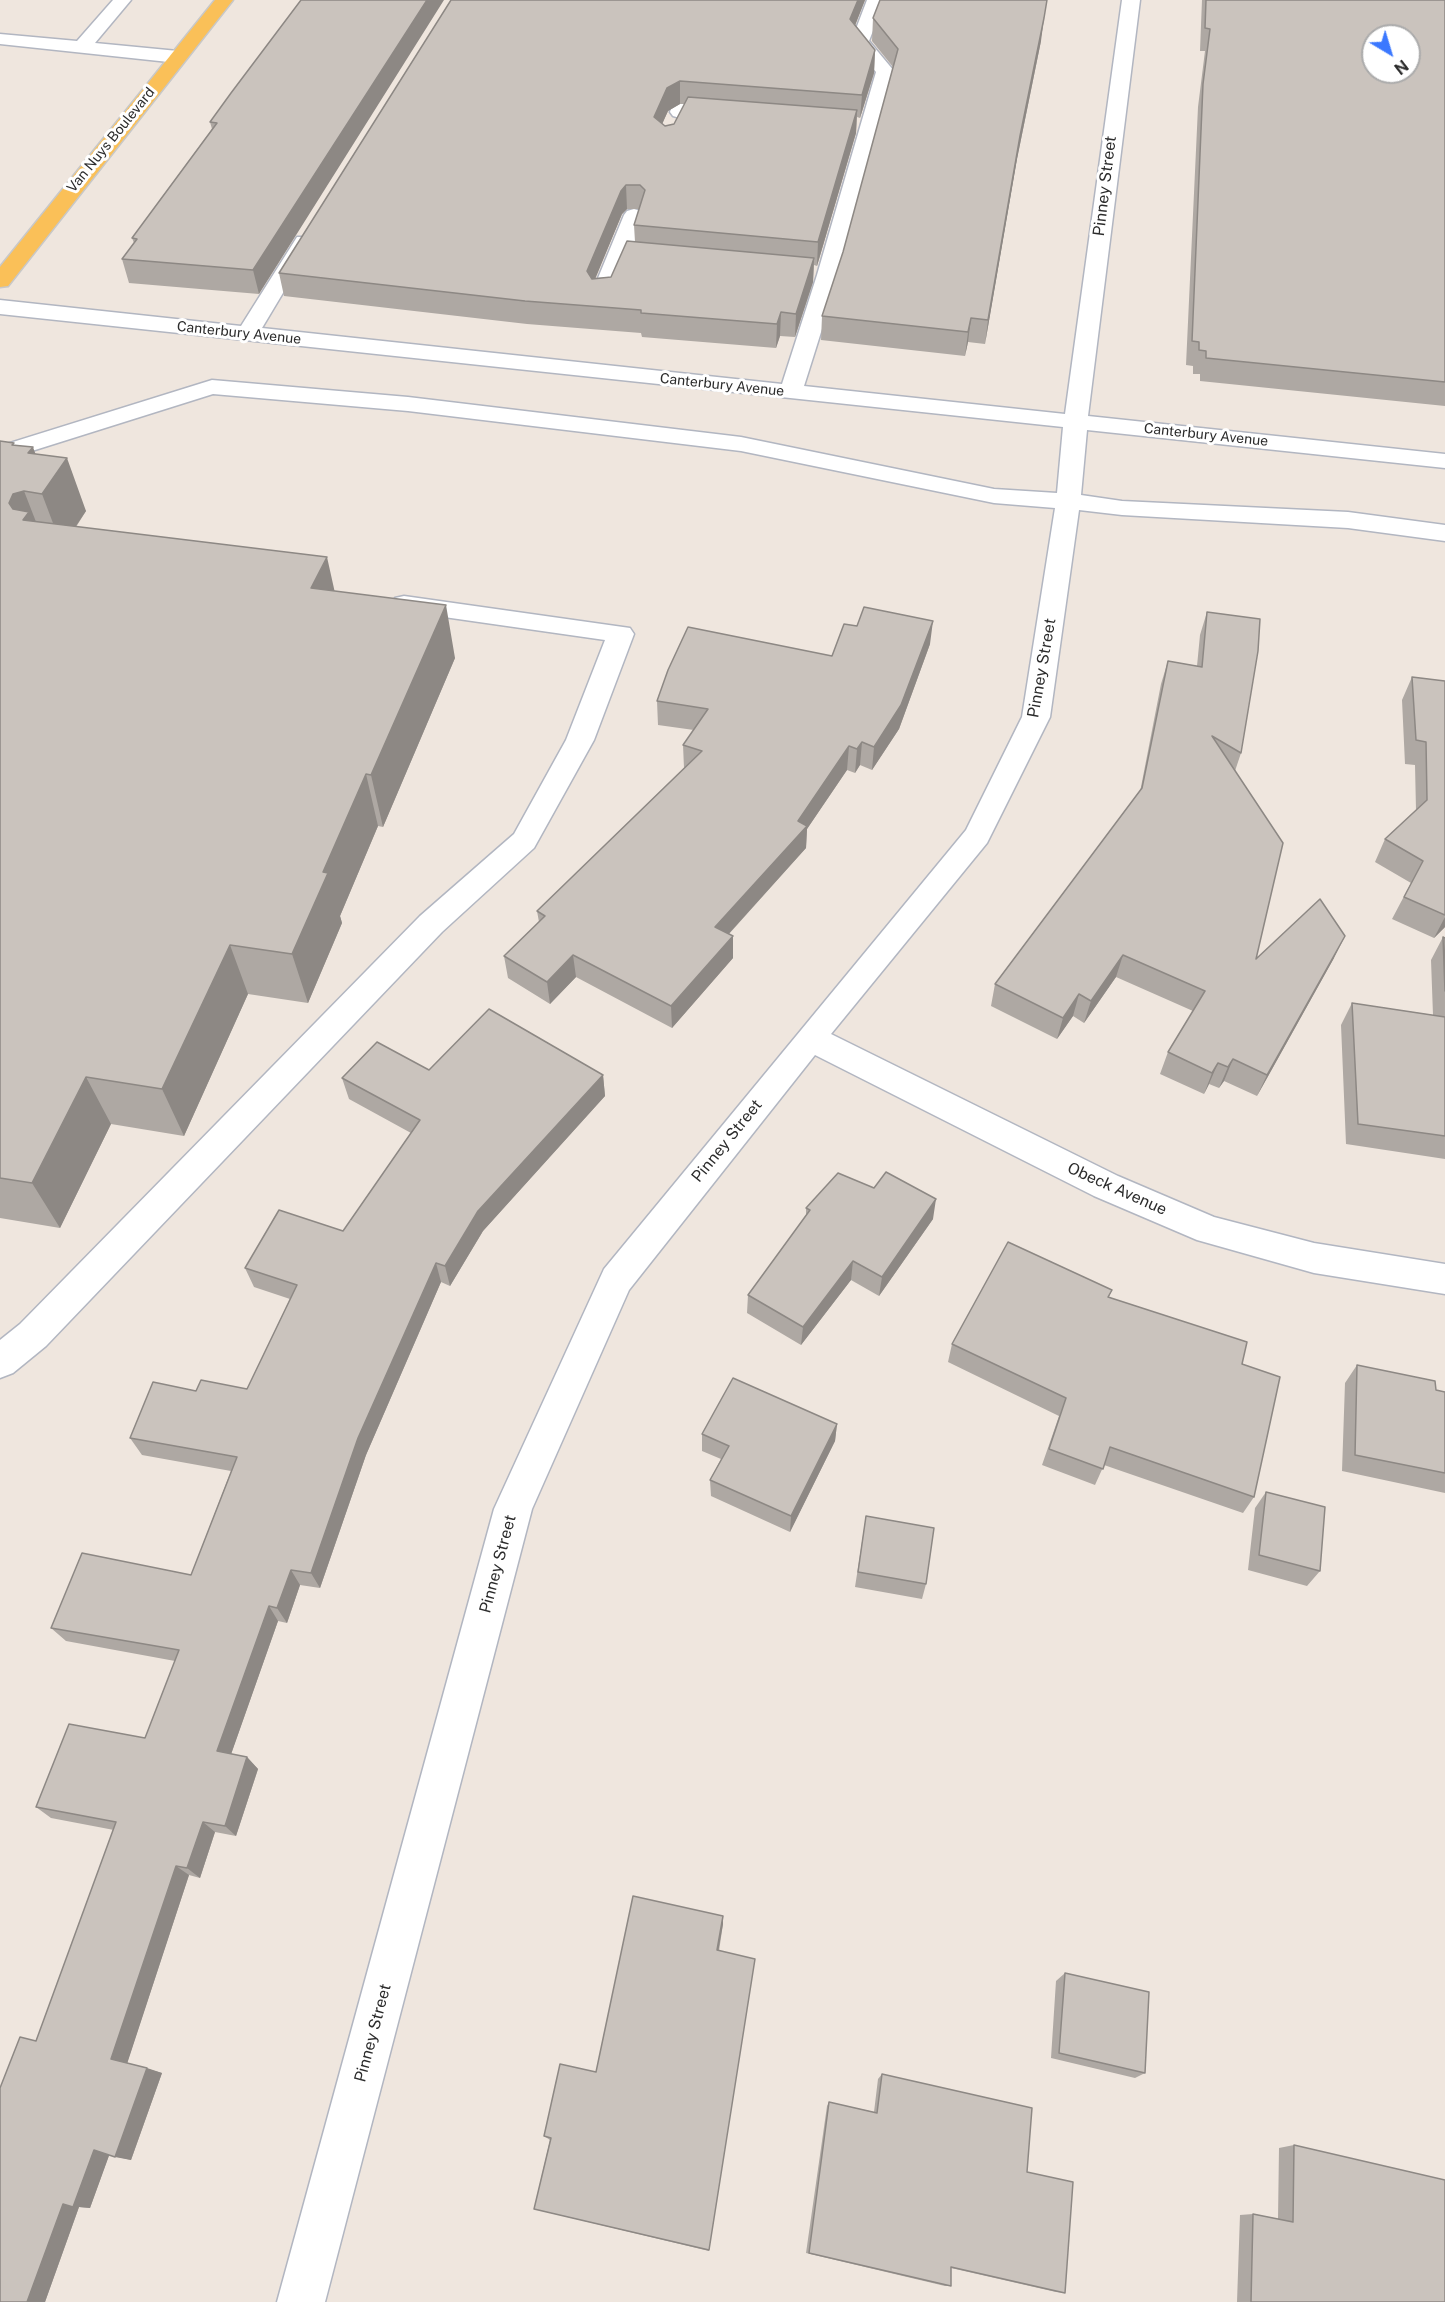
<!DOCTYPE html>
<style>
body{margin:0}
#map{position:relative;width:1445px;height:2302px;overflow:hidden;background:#efe6de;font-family:"Public Sans",sans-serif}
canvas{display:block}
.north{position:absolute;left:1361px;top:24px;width:60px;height:60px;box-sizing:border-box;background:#fff;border:2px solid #ababab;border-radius:50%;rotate:142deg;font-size:16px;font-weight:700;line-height:24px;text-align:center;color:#2c2c2c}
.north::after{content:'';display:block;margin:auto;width:21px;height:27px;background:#3b78ff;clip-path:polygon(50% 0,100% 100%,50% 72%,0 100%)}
</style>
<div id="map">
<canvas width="1445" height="2302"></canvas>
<div class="north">N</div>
</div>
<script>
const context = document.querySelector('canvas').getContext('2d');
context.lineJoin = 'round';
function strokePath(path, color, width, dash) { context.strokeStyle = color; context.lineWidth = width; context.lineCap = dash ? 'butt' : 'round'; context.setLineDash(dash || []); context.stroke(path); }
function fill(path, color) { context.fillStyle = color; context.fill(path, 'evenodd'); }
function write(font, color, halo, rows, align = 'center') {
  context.font = font + ' "Public Sans",sans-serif'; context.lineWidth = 6; context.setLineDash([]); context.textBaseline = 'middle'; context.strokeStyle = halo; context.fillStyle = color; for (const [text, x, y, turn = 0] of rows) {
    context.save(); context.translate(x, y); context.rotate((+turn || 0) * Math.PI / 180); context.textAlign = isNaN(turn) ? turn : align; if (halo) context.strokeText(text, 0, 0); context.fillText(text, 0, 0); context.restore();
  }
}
const minor = new Path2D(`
 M113,0H131L95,43L178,51L184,53L187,57L184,61L178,63L0,44V34L77,41Z
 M867,0H885L869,41L894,71L839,275L804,386L1065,414L1122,0H1140L1088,416L1445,454V468L1087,430L1081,495L1122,501L1348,512L1445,525V541L1348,528L1122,515L1079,510L1050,717L987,843L831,1034L1118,1176L1214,1217L1314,1243L1445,1264V1294L1314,1273L1197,1240L1094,1196L815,1055L629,1290L532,1509L325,2302H277L494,1509L604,1269L966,830L1022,717L1055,508L994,503L741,451L408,411L213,394L0,461V446L212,380L408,397L741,437L994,489L1057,493L1063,427L0,314V300L241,326L297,237H311L314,241L262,328L782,384L817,275L876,72L851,42Z
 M687,83L696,89L690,112L680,118L673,116L670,112L678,89Z
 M634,209L641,211L644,215L632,250L672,256L676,260L672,264L665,266L627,262L610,300H594L591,295L624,215L627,211Z
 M404,596L630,628L634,634L594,740L534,848L442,932L46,1346L13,1373L0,1378V1340L20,1324L420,916L514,834L566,740L605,640L395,610L391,604L395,598Z`);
const major = new Path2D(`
 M215,0H233L8,286L0,287V267Z`);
strokePath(minor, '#b2b6c1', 3);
strokePath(major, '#c8c8c8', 3);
fill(minor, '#fff');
fill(major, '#fac058');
fill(new Path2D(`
 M301,0L259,294L129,283L122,259L134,243L132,238L212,129L210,122Z
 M451,0H865L855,25L875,50L874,73L860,118L857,117L856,133L817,266L814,265L813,282L795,337L780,336L776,348L642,337L641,333L527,324L284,296L279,273ZM680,104H685L674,124L665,126L662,124L668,111ZM627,209H639L634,225L635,242L611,277L595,278L622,214Z
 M1202,0H1445V406L1200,381V374H1193V366L1186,365L1198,107L1205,51H1200Z
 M873,18L1041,41L1017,159L985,344L968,342L965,356L821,340L822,316L843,252L893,67L872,41Z
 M0,441L35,454L86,511L76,527L334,591L455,658L383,827L378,826L340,916L342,923L308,1003L248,994L184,1136L111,1124L60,1228L0,1218Z
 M1207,612L1241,753L1235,771L1256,959L1334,958L1257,1096L1224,1081L1219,1088L1209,1084L1204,1094L1160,1074L1168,1052L1193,1011L1116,977L1084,1023L1073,1016L1057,1039L991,1006L995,984L1140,792L1161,684L1168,661L1197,666L1200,635Z
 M930,644L899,729L872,770L860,765L855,773L847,770L807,829L806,848L729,934L733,958L672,1028L576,977L550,1004L508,978L504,956L539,922L537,911L684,768L683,745L694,730L658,725L657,701L832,656Z
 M1412,677L1445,681V927L1434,938L1392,919L1411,883L1375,862L1385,839L1416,810L1415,765L1405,764L1402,700Z
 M1443,937L1445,938V1159L1346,1144L1341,1025L1352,1003L1433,1015L1431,960Z
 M429,1070L603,1075L605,1096L483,1231L450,1286L441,1282L366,1455L320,1588L300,1585L287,1623L278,1621L231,1754L247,1757L258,1769L236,1836L215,1832L200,1878L189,1875L127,2063L162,2073L131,2160L109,2155L90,2208L79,2207L45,2302H0L36,2041L114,1830L51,1818L36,1807L145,1738L175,1661L66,1641L51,1628L191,1575L231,1471L142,1455L130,1438L196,1391L247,1389L290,1299L254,1287L245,1268L343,1231L411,1133L349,1099L342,1078Z
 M806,1208L933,1219L879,1296L851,1280L801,1345L747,1313L748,1295L806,1216Z
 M1112,1290L1109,1297L1242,1364L1254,1497L1243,1513L1104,1465L1095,1485L1042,1465L1059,1416L948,1362L952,1344Z
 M1357,1365L1436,1390L1445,1392V1493L1342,1471L1345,1383Z
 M837,1424L835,1441L790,1532L711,1496L710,1480L721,1459L702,1451V1434Z
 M1266,1492L1320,1571L1307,1586L1248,1570L1255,1508Z
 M866,1516L926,1584L922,1599L855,1587Z
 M723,1916V1924L719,1951L709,2251L534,2209L550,2140L544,2136Z
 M1065,1973L1145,2073L1135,2078L1051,2058L1056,1981Z
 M882,2074L1027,2172L1065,2293L1056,2292L951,2268V2286H945L806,2253L827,2106L829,2102L874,2112L878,2079Z
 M1294,2145L1445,2302H1237L1240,2215L1253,2214L1278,2219L1279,2148Z`), '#aea8a3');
fill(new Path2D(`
 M427,0H444L259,294L253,270Z
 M858,0H865L849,41L850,19Z
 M1044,18L1041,41L1017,159L985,344L988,320L1020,136Z
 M875,50L874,73L860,118L862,95Z
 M680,81V104L668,111L655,140L654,117L667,88Z
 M857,110L856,133L817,266L818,242Z
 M626,185L627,209L622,214L589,294L587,271L621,191Z
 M814,258L813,282L795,337L796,314Z
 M781,312L780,336L776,348L777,324Z
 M971,318L968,342L965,356L968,332Z
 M33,447L47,486L67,458L86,511L62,547L42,494L28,453Z
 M24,491L45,545L50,565L9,503L13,494Z
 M327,557L339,611L311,588Z
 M446,605L455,658L383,827L371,775Z
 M933,621L930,644L899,729L872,770L874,747Z
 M862,742L860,765L855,773L857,749Z
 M849,746L847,770L807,829L806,848L715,949V927L798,821Z
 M366,774L378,826L340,916L342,923L308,1003L292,954L323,872Z
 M1445,917V927L1434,938Z
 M733,936V958L672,1028L671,1006Z
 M1345,936L1334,958L1257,1096L1267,1075Z
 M230,945L248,994L184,1136L162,1089Z
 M573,955L576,977L550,1004L547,982Z
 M1123,955L1116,977L1084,1023L1091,1001Z
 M1079,994L1073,1016L1057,1039L1063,1018Z
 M1233,1059L1224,1081L1219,1088L1228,1067Z
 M1218,1063L1209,1084L1204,1094L1212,1073Z
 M603,1075L605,1096L483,1231L450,1286L445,1266L478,1211Z
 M86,1077L111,1124L60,1228L32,1183Z
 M936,1199L933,1219L879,1296L882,1277Z
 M853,1261L851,1280L801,1345L803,1327Z
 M436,1263L441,1282L366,1455L320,1588L311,1573L358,1438Z
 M837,1424L835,1441L790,1532L791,1516Z
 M291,1570L300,1585L287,1623L277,1608Z
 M269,1606L278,1621L228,1763L217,1751Z
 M247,1757L258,1769L236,1836L225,1826Z
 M203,1822L215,1832L200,1878L187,1868Z
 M176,1866L189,1875L127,2064L111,2059Z
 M723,1916V1924L717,1958V1950Z
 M147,2068L162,2073L131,2160L115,2157Z
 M94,2150L110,2153L90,2208L79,2207L45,2302H27L63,2204Z`), '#8d8884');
const building = new Path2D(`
 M301,0H427L253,270L122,259L137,239L132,238L217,123L210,122L231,93Z
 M451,0H858L850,19L875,50L862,95L680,81L667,88L654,117L665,126L674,124L688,97L857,110L818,242L634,225L645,190L640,185H626L621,191L587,271L592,279L611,277L627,241L814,258L796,314L781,312L777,324L641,313V310L525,301L279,273Z
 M880,0H1047L1044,18L1020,136L988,320L971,318L968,332L822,316L843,252L898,49L873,18Z
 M1206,0H1445V382L1206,358V351L1199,350V342L1192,341L1203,84L1210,29L1205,28ZM1373,36H1409V72H1373Z
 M0,441L14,443L12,445L33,447L28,453L67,458L42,494L24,491L13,494L9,503L13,509L29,512L23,520L327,557L311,588L446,605L371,775L366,774L323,872L328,873L292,954L230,945L162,1089L86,1077L32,1183L0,1178Z
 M864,607L933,621L901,705L874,747L862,742L857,749L849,746L798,821L807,826L715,927L733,936L671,1006L573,955L547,982L504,956L545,916L537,911L702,751L683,745L708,709L657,701L668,670L688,627L832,656L844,624L857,626Z
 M1207,612L1260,619L1258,651L1241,753L1212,736L1283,843L1256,959L1320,899L1345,936L1267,1075L1233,1059L1228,1067L1218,1063L1212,1073L1168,1052L1205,991L1123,955L1091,1001L1079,994L1063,1018L995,984L1142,788L1168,661L1202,667Z
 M1412,677L1445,681V915L1404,897L1423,861L1385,839L1427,800L1426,742L1416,740Z
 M1443,937L1445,938V991Z
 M1352,1003L1445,1017V1136L1358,1124Z
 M489,1009L603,1075L478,1211L445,1266L436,1263L358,1438L311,1573L291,1570L277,1608L269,1606L217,1751L247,1757L225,1826L203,1822L187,1868L176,1866L111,2059L147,2068L115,2157L94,2150L73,2207L63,2204L27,2302H0V2088L20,2037L36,2041L116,1822L36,1807L69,1724L145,1738L179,1650L51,1628L82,1553L191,1575L237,1457L130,1438L153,1382L196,1391L201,1380L247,1389L297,1285L245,1268L279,1210L343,1231L420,1120L342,1078L377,1042L429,1070Z
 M886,1172L936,1199L882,1277L853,1261L803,1327L748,1295L810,1210L806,1208L838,1173L874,1188Z
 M1008,1242L1112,1290L1108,1297L1247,1342L1242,1364L1280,1377L1254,1497L1110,1447L1103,1469L1049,1449L1066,1398L952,1344Z
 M1357,1365L1435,1381L1436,1390L1445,1392V1473L1355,1455Z
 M733,1378L837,1424L791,1516L710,1480L729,1446L702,1434Z
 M1266,1492L1325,1507L1320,1571L1259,1555Z
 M866,1516L934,1528L926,1584L858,1572Z
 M633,1896L723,1916L717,1950L755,1959L709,2250L534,2209L551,2138L544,2136L560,2064L596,2072Z
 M1065,1973L1149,1992L1145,2073L1059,2053Z
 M882,2074L1032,2108L1027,2172L1073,2182L1065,2293L951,2267V2286L809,2253L829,2102L877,2113Z
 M1294,2145L1445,2180V2302H1251L1253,2214L1293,2222Z`);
fill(building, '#cac3bd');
strokePath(building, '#8d8884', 1.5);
write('14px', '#2c2c2c', '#fff', [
 ["Van Nuys Boulevard",111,140,-51],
 ["Canterbury Avenue",239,333,6],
 ["Canterbury Avenue",722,385,6],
 ["Canterbury Avenue",1206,435,6]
]);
write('16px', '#2c2c2c', '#fff', [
 ["Pinney Street",1105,186,-83],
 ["Pinney Street",1042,668,-80],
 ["Pinney Street",727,1141,-51],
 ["Obeck Avenue",1117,1189,24],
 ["Pinney Street",498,1564,-75],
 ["Pinney Street",373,2033,-75]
]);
</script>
